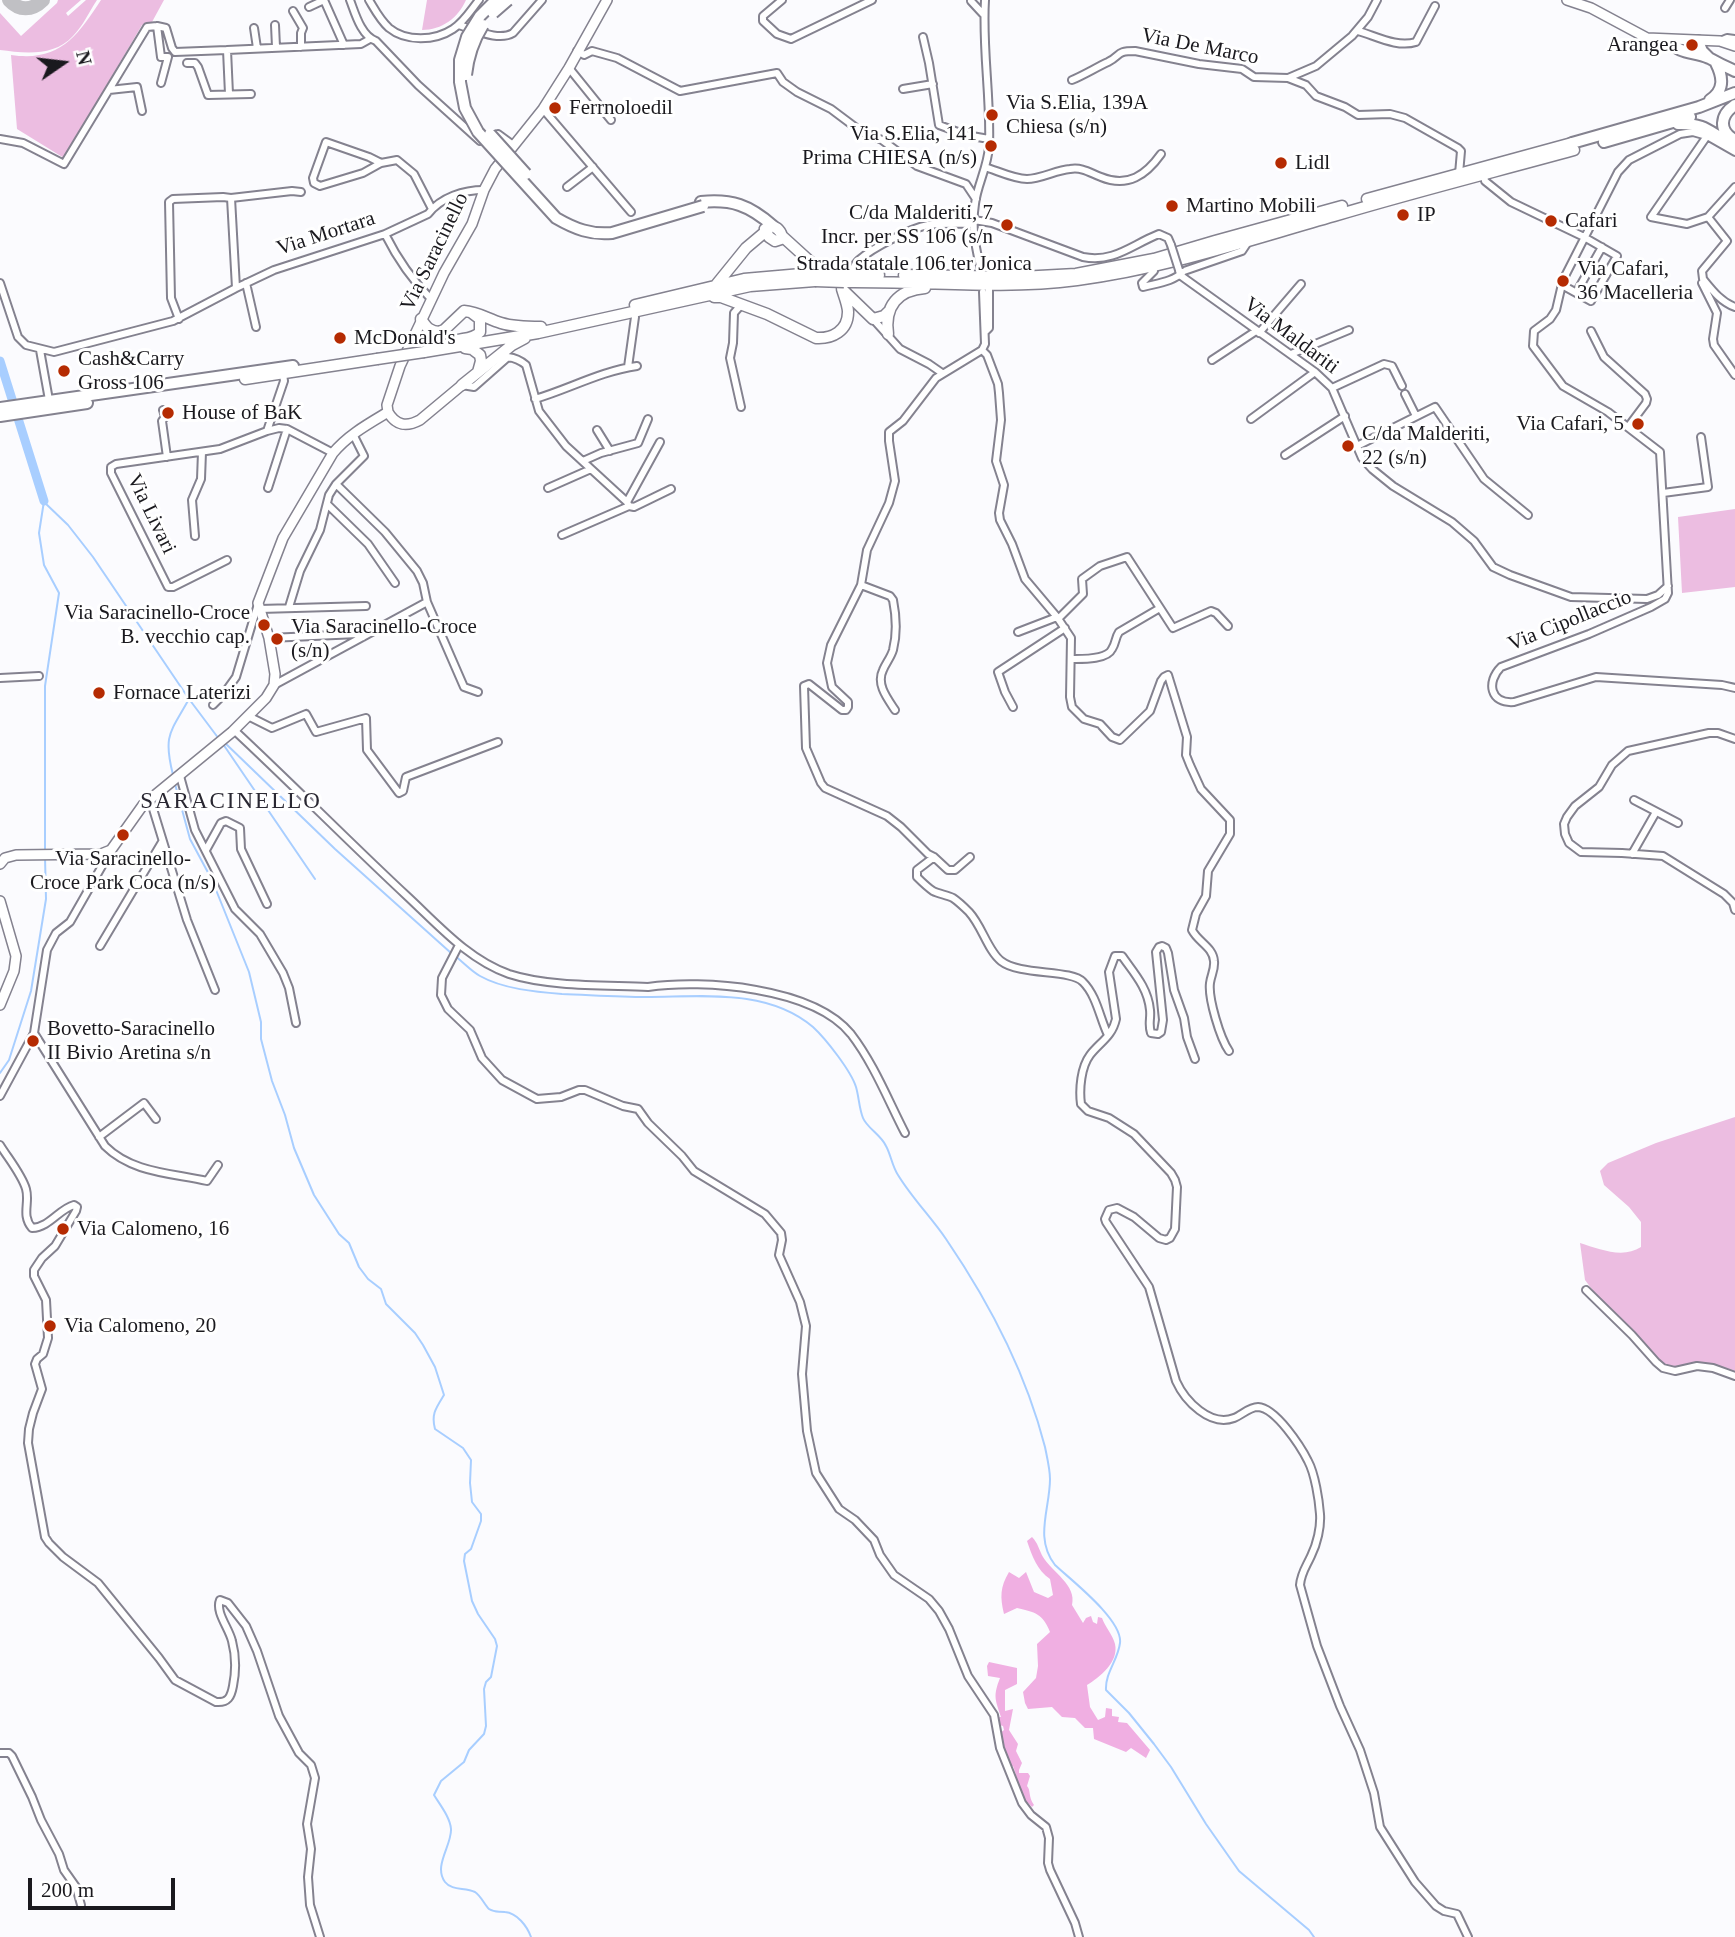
<!DOCTYPE html>
<style>
body{margin:0}
#map{position:relative;width:1735px;height:1937px;overflow:hidden;background:#fbfbfe;font-family:Georgia,serif}
canvas{display:block}
.north{position:absolute;left:28px;top:28px;width:70px;height:70px;-webkit-text-stroke:5px #fff;paint-order:stroke;rotate:76deg;font-size:19px;font-weight:700;line-height:28px;text-align:center;color:#1a191e}
.north::after{content:'';display:block;margin:auto;width:24px;height:32px;background:#1a191e;clip-path:polygon(50% 0,100% 100%,50% 72%,0 100%)}
.scale{position:absolute;left:28px;top:1878px;width:147px;height:32px;box-sizing:border-box;border:4px solid #1a191e;border-top:0;padding-left:9px;font-size:21px;line-height:24px;white-space:nowrap;color:#1a191e;-webkit-text-stroke:5px #fff;paint-order:stroke}
</style>
<div id="map">
<canvas width="1735" height="1937"></canvas>
<div class="north">N</div>
<div class="scale">200 m</div>
</div>
<script>
const context = document.querySelector('canvas').getContext('2d');
context.lineJoin = 'round';
function fill(path, color) { context.fillStyle = color; context.fill(path, 'evenodd'); }
function strokePath(path, color, width, dash) { context.strokeStyle = color; context.lineWidth = width; context.lineCap = dash ? 'butt' : 'round'; context.setLineDash(dash || []); context.stroke(path); }
function write(font, color, halo, rows, align = 'center') {
  context.font = font + ' Georgia,serif'; context.lineWidth = 6; context.setLineDash([]); context.textBaseline = 'middle'; context.strokeStyle = halo; context.fillStyle = color; for (const [text, x, y, turn = 0] of rows) {
    context.save(); context.translate(x, y); context.rotate((+turn || 0) * Math.PI / 180); context.textAlign = isNaN(turn) ? turn : align; if (halo) context.strokeText(text, 0, 0); context.fillText(text, 0, 0); context.restore();
  }
}
fill(new Path2D(`
 M58,0H81L66,13L68,16L86,0H97C89,12 83,26 73,36C54,57 24,53 0,50V13L21,36L57,3Z
 M101,0H164L152,22L142,25L64,158L17,129L11,55C59,62 77,37 101,0Z
 M427,0H466C458,18 442,30 422,30Z
 M1735,509V587L1682,593L1678,517Z
 M1735,1117V1372C1710,1362 1697,1363 1671,1369L1659,1360L1600,1300L1585,1280L1580,1243C1599,1249 1623,1259 1641,1247V1222L1629,1207L1604,1185L1600,1171L1608,1163L1656,1143Z`), '#ecbde1');
fill(new Path2D(`
 M1032,1537C1038,1543 1039,1550 1043,1557C1052,1572 1077,1585 1072,1605L1083,1623L1086,1618L1091,1616L1093,1622L1097,1624L1098,1617L1102,1618C1105,1627 1113,1635 1115,1644C1119,1662 1100,1677 1087,1685L1090,1707L1098,1720L1105,1717L1106,1708L1112,1709V1716L1119,1717L1118,1722L1127,1723L1150,1750L1146,1758L1131,1748L1126,1752L1094,1739L1093,1728H1085L1075,1718L1062,1717L1052,1707L1028,1709L1025,1703L1023,1692L1036,1678L1038,1666L1037,1644L1050,1632C1043,1614 1035,1612 1017,1608L1004,1614C1000,1597 1000,1587 1009,1572L1019,1578L1026,1572L1034,1592L1048,1598L1053,1595L1050,1579C1037,1570 1032,1556 1027,1541Z
 M989,1662L1017,1668V1684L1005,1690V1711L1013,1709L1009,1730L1018,1744L1016,1751L1022,1763L1019,1770V1773H1028L1030,1776L1027,1786C1031,1790 1028,1797 1034,1805L1032,1807L1028,1803L1025,1805C1019,1792 1018,1779 1013,1766L1010,1767L1002,1744L1000,1733L1004,1730L1003,1726L999,1725L997,1717H1001C995,1699 993,1696 1000,1678L988,1676L987,1666Z`), '#f0afe2');
strokePath(new Path2D(`
 M44,501L39,533L44,565L59,593L45,686V852
 M44,502L68,525L93,557L189,699L219,739
 M224,742L335,849L451,953
 M223,744L315,879
 M173,775C163,735 170,733 189,699
 M175,784L190,839L212,880L249,972L261,1022V1039L272,1081L285,1115L294,1148L314,1195L339,1234L349,1243L359,1267L368,1279L381,1289L386,1304L415,1333L423,1345L435,1367L444,1395C436,1408 431,1414 435,1429L463,1448L471,1460L470,1483L472,1502L481,1514V1521L471,1549L465,1554L464,1561L472,1601L478,1614L495,1639L497,1646L491,1677L486,1682L484,1689L486,1726L484,1734L469,1750L464,1762L441,1781L434,1795C440,1805 450,1817 451,1829C452,1845 433,1866 445,1882C452,1891 465,1887 475,1892C481,1896 484,1904 489,1909C495,1913 498,1911 505,1912C517,1913 527,1926 531,1937
 M455,956C463,962 471,971 480,976C503,989 536,992 562,994C590,995 618,997 646,997C702,997 767,988 813,1027C826,1039 851,1071 856,1087C859,1097 859,1108 863,1118C867,1128 881,1135 886,1146C891,1155 892,1166 898,1175C912,1198 931,1217 946,1239C989,1302 1026,1373 1045,1447C1047,1457 1050,1469 1050,1479C1050,1509 1034,1538 1055,1565C1071,1580 1123,1620 1120,1643C1118,1660 1105,1673 1106,1690L1129,1713L1154,1744L1171,1767L1206,1824L1239,1871L1309,1930L1314,1937
 M0,1073L9,1060L31,991L46,899L45,857`), '#a8ceff', 2);
strokePath(new Path2D(`
 M0,361L44,501`), '#a8ceff', 9);
strokePath(new Path2D(`
 M9,0C19,11 32,11 43,0`), '#c0c0c4', 14);
const street = new Path2D(`
 M350,0C355,13 361,36 376,41L418,85L480,141L481,140
 M369,0C375,10 380,20 389,28C406,42 435,41 453,29C464,22 471,10 479,0
 M782,0L763,16V21L777,34L791,39L872,0
 M971,1L984,15
 M309,7L324,0L344,45
 M1725,8L1730,0
 M293,11L303,28L301,33V47
 M275,25L276,47
 M458,25C474,29 498,42 513,33L542,0
 M157,26L161,57H168L161,83
 M254,28L257,48
 M1358,31C1376,36 1397,48 1416,42L1435,6
 M923,37L929,63L939,125L966,135L989,139
 M1720,41L1727,38L1735,39
 M577,51L584,55L592,51L617,58L680,91L777,73L783,82L797,92L831,109L859,130L882,140L917,166L966,184L976,199
 M187,63H195L198,67L208,95L251,94
 M569,68L611,120
 M1288,78L1306,85L1316,96L1345,107L1358,115L1390,114L1405,118L1458,148L1461,151L1459,174
 M1072,80C1084,75 1097,67 1108,62C1122,55 1115,51 1135,51L1199,64L1242,69L1254,77L1288,78L1316,66L1352,36L1368,17L1377,0
 M903,89L933,84
 M109,90L137,87L142,111
 M229,94L227,50L361,44L370,39
 M543,109L631,212
 M491,136L498,134L513,145
 M1707,136L1651,217L1687,224L1708,217L1735,187
 M0,139L23,143L64,164L147,27L157,26L166,28L172,48L175,52L227,50
 M1735,152L1707,136L1693,132L1680,134L1629,160L1618,172L1563,280L1556,310L1550,319L1534,331L1533,346L1563,386L1608,412L1660,452L1668,593L1665,599L1651,607L1589,634L1501,667C1486,682 1490,704 1514,702L1596,677L1722,685L1735,688
 M381,163L369,157L326,142L313,178L314,183L320,186L363,173L381,163L397,160L414,174L432,209
 M985,167C998,171 1014,179 1027,179C1041,179 1056,170 1070,169C1083,167 1090,173 1101,177C1128,188 1146,175 1161,154
 M1484,175L1485,181L1511,202L1584,237L1617,256L1591,301L1562,285
 M567,187L593,167
 M231,198L236,288
 M1708,217L1727,241L1702,271L1703,279C1712,290 1721,302 1735,307
 M974,220L992,223L1083,257C1114,263 1131,245 1159,234L1168,238L1171,245
 M385,234C397,258 412,280 431,299
 M1153,266L1154,271L1142,283L1143,287C1158,283 1173,282 1184,271L1242,251L1248,242
 M1179,270L1180,275L1184,278L1315,372L1332,388L1362,458L1372,469L1393,486L1452,522L1474,541L1493,567L1510,575L1571,597L1647,599L1658,595L1668,586
 M851,274C853,269 854,264 859,260C872,248 911,228 928,225C943,223 958,224 973,224
 M982,274C976,250 971,229 975,204C977,185 988,167 989,146C991,97 982,49 985,0
 M0,283L18,337L26,345L54,352L173,321L236,288L274,270L385,234L428,214C441,197 464,190 484,190
 M246,283L256,327
 M1702,283L1717,313L1713,339L1714,345L1735,375
 M983,292L985,344L982,350L987,355L998,384L999,393L1001,420L996,461L1004,485L999,513L1000,520L1012,544L1025,579L1057,617L1071,638L1070,697L1072,707L1084,719L1100,724L1112,737L1120,740L1150,711L1161,681L1164,677L1168,675L1187,737L1186,755L1190,765L1201,789L1230,820V834L1208,871L1206,896L1196,914L1192,930C1198,942 1213,947 1214,961C1215,969 1211,975 1210,983C1208,998 1220,1038 1229,1051
 M1576,293L1602,247
 M741,305L734,313L733,343L730,358L741,407
 M179,319L171,298L169,202L173,199L223,197L231,198L292,191L301,192
 M873,319L900,349L929,364L942,373
 M1591,331L1604,357L1645,394L1647,399L1646,403L1628,427
 M985,332L989,328V286
 M1259,333L1301,284
 M40,350L49,400
 M1291,354L1349,330
 M1212,360L1256,331
 M628,367L635,317L634,311
 M462,385L474,387L508,357C516,358 520,360 526,365L539,411L566,446L627,502L629,506
 M1332,388L1384,364L1392,366L1402,386
 M1405,394L1416,416
 M535,399C569,389 601,371 637,366
 M163,410L165,417L162,421L167,457
 M1251,419L1315,372
 M287,429L333,453
 M597,430L610,451
 M267,431L279,428L287,429L268,488
 M1357,446L1435,407L1484,479L1528,515
 M1285,455L1345,416
 M583,461L601,453L638,443L648,419
 M336,484L385,532L417,571L423,583L427,602
 M548,488L591,469
 M1663,493L1708,487L1701,437
 M627,502L660,442
 M327,504L368,544L395,583
 M562,535L629,506L634,507L671,489
 M195,536L192,500L201,479L202,452
 M227,560L173,587H168L111,473V467L116,464L220,449L267,431L284,381L283,374
 M861,585L890,596L893,600C896,615 897,634 893,650C891,657 886,663 883,670C876,684 887,698 895,710
 M289,607L300,571L320,530L329,495L336,484L364,456L353,434
 M260,609L366,606
 M1058,619L1083,594L1082,579L1100,566L1127,557L1173,628L1211,611L1216,613L1228,626
 M1018,632L1057,617
 M269,638L358,634L363,637
 M1071,659C1082,659 1107,660 1112,649C1116,643 1115,638 1119,632L1160,608
 M0,678L39,676
 M274,685L427,602L464,687L478,692
 M213,705L223,695L236,677L258,604
 M1013,707L1005,692L998,672L1065,628
 M248,716L272,728L306,714L316,732L366,718L367,750L399,793L403,791L406,777L498,742
 M234,730C293,785 349,842 408,897C439,926 469,960 509,974C549,987 606,985 648,987C703,979 813,987 851,1034C874,1064 888,1100 905,1133
 M1735,739L1718,733H1709L1628,751L1612,765L1599,787L1575,806L1567,817L1564,824L1565,834L1569,843L1581,852L1622,853L1663,856L1724,894L1733,903L1735,910
 M180,776L195,830L235,909L260,934L283,973L289,988L296,1023
 M150,799L187,920L215,990
 M1634,800L1678,823
 M206,850L221,823L226,821L240,828L241,849L267,904
 M1632,854L1656,812
 M934,857L917,870V877C922,882 927,887 933,891C939,894 947,895 953,898C959,902 964,907 969,912C982,926 988,951 1001,961C1020,976 1071,969 1083,982C1097,996 1100,1019 1108,1035
 M970,857L955,870H948L934,857L928,854L901,827L887,816L825,788L821,783L806,748L804,686L809,684L842,710H846L848,707V702L832,687L827,663L831,645L861,585L867,550L889,503L895,481L889,441V432L903,421L936,378L982,350
 M459,945L442,978L441,995L448,1009L470,1030L482,1058L502,1080L537,1099L561,1097L579,1090H585L623,1106L638,1109L648,1123L682,1156L694,1171L765,1214L781,1233L782,1240L779,1255L800,1302L806,1326L802,1374L807,1431L816,1473L839,1509L855,1520L874,1540L880,1555L894,1575L929,1599L939,1611L949,1629L968,1676L994,1715L1000,1748L1022,1803L1031,1815L1046,1827L1049,1838L1048,1863L1050,1870L1075,1923L1079,1937
 M100,946L162,842
 M34,1033L105,1146C132,1173 172,1173 207,1181L218,1165
 M1195,1059L1187,1037L1184,1018L1174,990L1168,953L1166,948L1162,946L1159,947L1156,952L1163,1020L1161,1032L1158,1034L1151,1033C1148,1024 1151,1019 1150,1010C1148,988 1134,973 1122,956H1115L1109,972L1116,1019C1112,1037 1100,1042 1090,1055C1081,1067 1079,1089 1081,1104L1088,1111L1109,1118L1134,1134L1171,1173L1175,1180L1177,1187L1175,1229L1170,1238L1166,1240L1159,1238L1134,1217L1117,1208L1109,1210L1105,1219L1106,1222L1149,1287L1176,1381C1185,1401 1210,1427 1234,1418C1242,1415 1249,1407 1258,1407C1276,1408 1301,1447 1308,1461C1315,1474 1319,1500 1320,1514C1321,1527 1317,1544 1311,1556C1306,1567 1301,1573 1300,1585L1317,1646L1340,1706L1360,1750L1374,1793L1380,1827L1415,1882L1436,1906L1444,1911L1457,1914L1468,1937
 M0,1096L34,1033L47,950L56,933L70,922L110,852
 M99,1137L144,1103L156,1119
 M0,1145C8,1158 22,1175 26,1189C30,1203 21,1215 32,1228C50,1227 59,1209 74,1205L77,1207L76,1211L55,1246L42,1258L34,1270V1276L46,1300L48,1338L43,1354L37,1359L35,1364L42,1389L33,1413L29,1429L28,1443L45,1537L49,1543L63,1557L98,1583L159,1658L175,1680L216,1702C228,1703 231,1697 233,1686C236,1671 236,1656 232,1641C229,1628 215,1612 220,1600L228,1603L246,1626L257,1651L279,1716L299,1753L311,1765L315,1778L307,1824L311,1849L308,1877L310,1905L320,1937
 M1586,1290L1632,1335L1656,1362L1663,1368L1675,1371L1697,1366L1713,1368L1735,1376
 M0,1753H9L12,1756L32,1797L41,1820L59,1854L64,1870L76,1887L81,1905`);
const secondary = new Path2D(`
 M1567,0L1591,8L1647,38L1720,41L1735,46
 M388,412L387,405L400,366L444,273L472,224L484,190L495,169L543,109L569,68L607,0
 M388,412C396,426 407,427 420,420L462,385
 M0,864L5,858L16,855L101,854L111,850L143,805L232,732L266,698L274,685L275,674L269,638L258,603L283,538L333,453C348,435 368,424 388,412
 M0,901L16,956L14,971L0,1005`);
const primary = new Path2D(`
 M1367,199L1572,143
 M769,226C776,226 780,230 782,236L781,239L775,241L769,237L765,229Z
 M782,236L826,276
 M843,274L879,275
 M904,275L1020,277L1076,274L1154,259L1215,241L1342,206
 M844,282C922,281 999,290 1077,280C1164,269 1249,240 1334,216C1414,192 1494,172 1574,150
 M716,285L746,248L765,232
 M843,290L873,319L884,316L888,312
 M714,297H721L767,314L816,338C832,339 848,331 848,312C848,305 844,296 842,289
 M635,305L744,279L813,273
 M421,319C426,327 430,332 440,332
 M888,334C884,306 898,290 925,288
 M410,343L444,330L464,311C478,312 488,319 501,323C514,327 528,327 541,327
 M448,344C458,337 472,341 480,332V319L472,313
 M465,348L472,349L480,355L481,361L478,372
 M424,352L538,333L750,286L815,281
 M245,379L377,359
 M462,385L512,345L525,338`);
const highway = new Path2D(`
 M1668,40C1680,55 1693,51 1709,58C1718,63 1726,67 1735,71
 M1698,41L1702,51L1709,58
 M1710,100C1725,90 1723,77 1716,63
 M1735,105C1720,115 1718,131 1735,140
 M1678,124C1710,123 1710,135 1735,145
 M1604,142L1690,117
 M1572,143L1699,107L1735,93
 M701,202C732,199 749,205 773,226
 M0,408L293,366
 M0,416L87,403`);
strokePath(street, '#84828f', 10);
strokePath(secondary, '#84828f', 12);
strokePath(primary, '#84828f', 13);
strokePath(highway, '#84828f', 14);
strokePath(street, '#fff', 6);
strokePath(secondary, '#fff', 9);
strokePath(primary, '#fff', 10);
strokePath(highway, '#fff', 10);
const streetBridge = new Path2D(`
 M1171,245L1179,270`);
const primaryBridge = new Path2D(`
 M813,273L843,274
 M815,281L844,282
 M377,359L424,352`);
const highwayBridge = new Path2D(`
 M496,0L480,16L467,37L460,60V82L465,108L478,132L556,218C575,229 591,235 612,233L703,206
 M493,13L508,0
 M466,75C468,56 473,41 483,25
 M490,134L526,174`);
strokePath(streetBridge, '#84828f', 10, []);
strokePath(primaryBridge, '#84828f', 13, []);
strokePath(highwayBridge, '#84828f', 14, []);
strokePath(streetBridge, '#fff', 6);
strokePath(primaryBridge, '#fff', 10);
strokePath(highwayBridge, '#fff', 10);
for (const [x, y, r, color] of [
 [1692,45,7,"#b52b02"],
 [555,108,7,"#b52b02"],
 [992,115,7,"#b52b02"],
 [991,146,7,"#b52b02"],
 [1281,163,7,"#b52b02"],
 [1172,206,7,"#b52b02"],
 [1403,215,7,"#b52b02"],
 [1551,221,7,"#b52b02"],
 [1007,225,7,"#b52b02"],
 [1563,281,7,"#b52b02"],
 [340,338,7,"#b52b02"],
 [64,371,7,"#b52b02"],
 [168,413,7,"#b52b02"],
 [1638,424,7,"#b52b02"],
 [1348,446,7,"#b52b02"],
 [264,625,7,"#b52b02"],
 [277,639,7,"#b52b02"],
 [99,693,7,"#b52b02"],
 [123,835,7,"#b52b02"],
 [33,1041,7,"#b52b02"],
 [63,1229,7,"#b52b02"],
 [50,1326,7,"#b52b02"]
]) { const dot = new Path2D(); dot.arc(x, y, r, 0, 2 * Math.PI); context.fillStyle = color; context.fill(dot); strokePath(dot, '#fff', 2.5); }
write('21px', '#1a191e', '#fff', [
 ["Arangea",1678,45,"right"],
 ["Via S.Elia, 139A",1006,103],
 ["Chiesa (s/n)",1006,127],
 ["Ferrnoloedil",569,108],
 ["Via S.Elia, 141",977,134,"right"],
 ["Prima CHIESA (n/s)",977,158,"right"],
 ["Lidl",1295,163],
 ["Martino Mobili",1186,206],
 ["C/da Malderiti, 7",993,213,"right"],
 ["Incr. per SS 106 (s/n",993,237,"right"],
 ["IP",1417,215],
 ["Cafari",1565,221],
 ["Via Cafari,",1577,269],
 ["36 Macelleria",1577,293],
 ["McDonald's",354,338],
 ["Cash&Carry",78,359],
 ["Gross 106",78,383],
 ["House of BaK",182,413],
 ["Via Cafari, 5",1624,424,"right"],
 ["C/da Malderiti,",1362,434],
 ["22 (s/n)",1362,458],
 ["Via Saracinello-Croce",250,613,"right"],
 ["B. vecchio cap.",250,637,"right"],
 ["Via Saracinello-Croce",291,627],
 ["(s/n)",291,651],
 ["Fornace Laterizi",113,693],
 ["Via Saracinello-",123,859,"center"],
 ["Croce Park Coca (n/s)",123,883,"center"],
 ["Bovetto-Saracinello",47,1029],
 ["II Bivio Aretina s/n",47,1053],
 ["Via Calomeno, 16",77,1229],
 ["Via Calomeno, 20",64,1326]
], 'left');
write('21px', '#1a191e', '#fff', [
 ["Via De Marco",1200,47,11],
 ["Via Mortara",326,234,-18],
 ["Via Saracinello",435,252,-64],
 ["Strada statale 106 ter Jonica",914,264],
 ["Via Maldariti",1291,336,37],
 ["Via Livari",151,514,64],
 ["Via Cipollaccio",1570,621,-22]
]);
context.letterSpacing = '2px';
write('23px', '#2a2832', '#fff', [
 ["SARACINELLO",231,802]
]);
context.letterSpacing = '0px';
</script>
